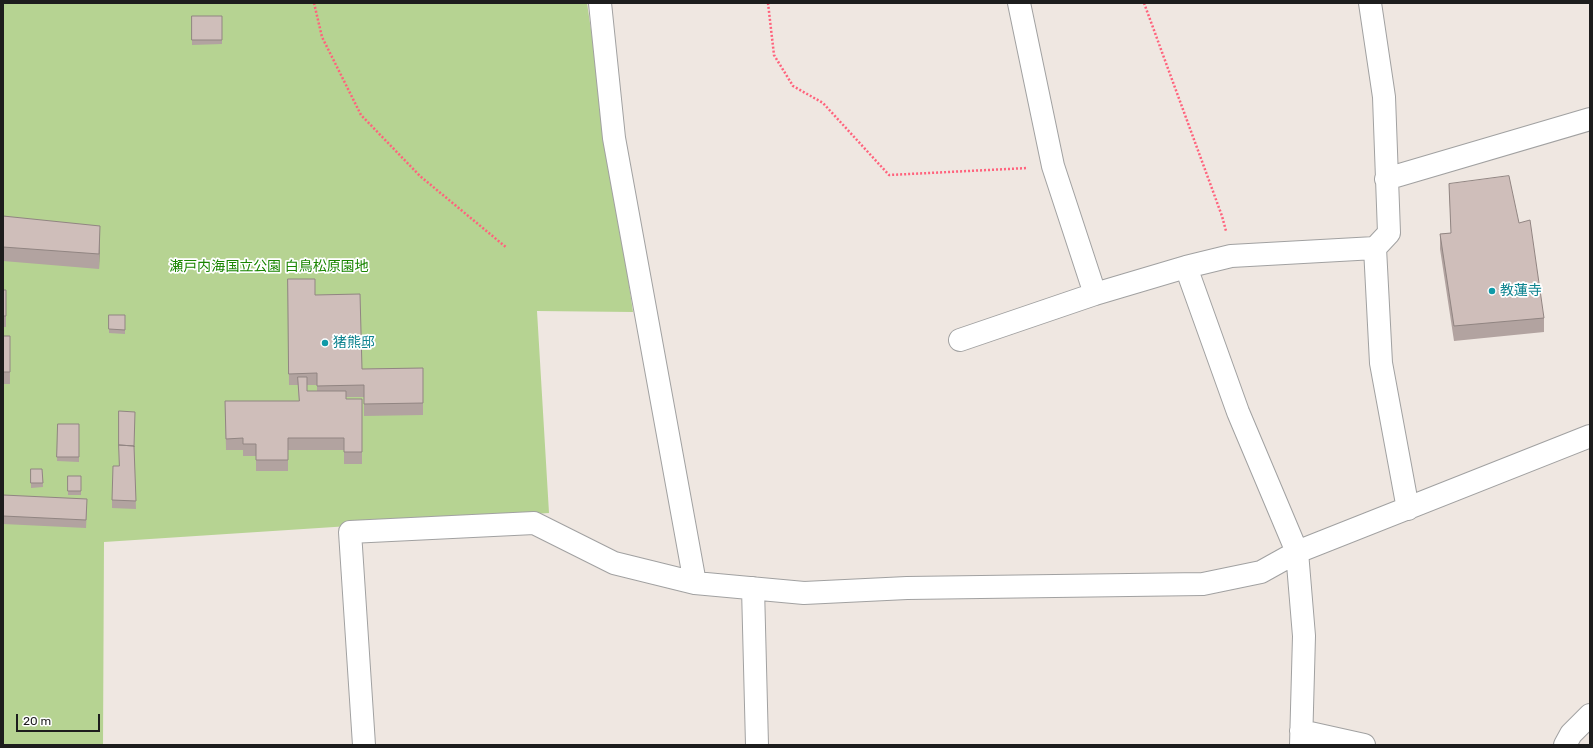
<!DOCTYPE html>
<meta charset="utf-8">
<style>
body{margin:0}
#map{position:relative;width:1593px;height:748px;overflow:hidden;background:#efe7e1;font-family:Rubik,sans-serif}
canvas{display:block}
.frame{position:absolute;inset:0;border:4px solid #1d1d1d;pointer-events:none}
.scale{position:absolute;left:16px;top:714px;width:84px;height:18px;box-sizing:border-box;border:2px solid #1d1d1d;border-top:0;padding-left:5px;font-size:12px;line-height:14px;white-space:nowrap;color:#1d1d1d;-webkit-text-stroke:3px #fff;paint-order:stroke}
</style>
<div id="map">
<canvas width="1593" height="748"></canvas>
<div class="frame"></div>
<div class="scale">20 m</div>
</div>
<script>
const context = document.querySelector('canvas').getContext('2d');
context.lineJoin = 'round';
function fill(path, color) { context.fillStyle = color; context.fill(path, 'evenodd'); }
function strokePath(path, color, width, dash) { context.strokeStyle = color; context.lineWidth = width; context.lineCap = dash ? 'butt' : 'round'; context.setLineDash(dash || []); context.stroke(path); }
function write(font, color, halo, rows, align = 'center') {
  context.font = font + ' Rubik,"Noto Sans JP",sans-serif'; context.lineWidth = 3.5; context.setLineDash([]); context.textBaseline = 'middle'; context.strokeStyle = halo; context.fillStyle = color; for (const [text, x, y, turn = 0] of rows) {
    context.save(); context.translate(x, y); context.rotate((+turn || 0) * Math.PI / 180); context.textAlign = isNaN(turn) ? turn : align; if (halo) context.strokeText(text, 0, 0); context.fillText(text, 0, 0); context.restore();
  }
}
fill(new Path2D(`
 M3,3H587L633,312L537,311L549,513L104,542L103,745H3Z`), '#b6d392');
const street = new Path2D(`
 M600,3L614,138L695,583
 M1019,3L1053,166L1095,294
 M1370,3L1384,97L1389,233L1375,248L1381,363L1408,509
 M1386,179L1590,119
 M1186,267L1238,412L1297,552L1304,636L1301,745
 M960,340L1095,294L1186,267L1231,256L1375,248
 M753,588L757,745
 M1301,731L1364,745
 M364,745L350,532L534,523L614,563L695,583L804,593L907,588L1203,584L1261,572L1297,552L1590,436
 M1565,745L1571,734L1590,715`);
strokePath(street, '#a1a1a1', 24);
strokePath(new Path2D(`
 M314,3L322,37L361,115L420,176L507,248
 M768,3L774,55L793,86L823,103L889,175L1028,168
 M1144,3L1222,216L1226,231`), '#ff627c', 2.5, [2, 2]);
strokePath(street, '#fff', 22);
fill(new Path2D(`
 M192,16H222V44L192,45Z
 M1449,184L1519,223L1544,318V332L1454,341L1440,249V234L1451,233Z
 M3,216L100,241L99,269L3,261Z
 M288,279L315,295L362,369L423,368V415L364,416V397H346V399H362V464H344V450H288V471H256V456H243V450H226L225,401H299L298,385H289ZM307,385H317V391H307Z
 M3,290H6V327H3Z
 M109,315H125V334L109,333Z
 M3,336H10V384H3Z
 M58,424H79V462L57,461Z
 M134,448L136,509L112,508V500L119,466Z
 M31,469H42L43,487L31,488Z
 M68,476H81V495H68Z
 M3,495L87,507L86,528L3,524Z`), '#b2a3a0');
fill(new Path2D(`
 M100,226V241L99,269V254Z`), '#918582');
const building = new Path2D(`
 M192,16H222V40H192Z
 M1509,176L1519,223L1530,220L1544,318L1454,326L1440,234L1451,233L1449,184Z
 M3,216L100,226L99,254L3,247Z
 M288,279H315V295L360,294L362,369L423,368V403L364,404V385L317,386V373L289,374Z
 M3,290H6V316H3Z
 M109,315H125V330L109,329Z
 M3,336H10V372H3Z
 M298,377H307V391H346V399H362V452H344V438H288V460H256V444H243V438L226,439L225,401H299Z
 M119,411L135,412L134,447V446L119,445Z
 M58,424H79V457H57Z
 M119,445L134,446L136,501L112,500L113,466H119Z
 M31,469H42L43,483H31Z
 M68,476H81V491H68Z
 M3,495L87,499L86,520L3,516Z`);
fill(building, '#cfbeba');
strokePath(building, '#918582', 1);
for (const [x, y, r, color] of [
 [1492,291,4,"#0f9aa8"],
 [325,343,4,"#0f9aa8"]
]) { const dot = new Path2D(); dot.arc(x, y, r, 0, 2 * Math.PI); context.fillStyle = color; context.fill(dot); strokePath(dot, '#fff', 1.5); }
write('14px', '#198501', '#fff', [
 ["瀬戸内海国立公園 白鳥松原園地",269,267]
]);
write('14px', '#0d838f', '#fff', [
 ["教蓮寺",1500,291],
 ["猪熊邸",333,343]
], 'left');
</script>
